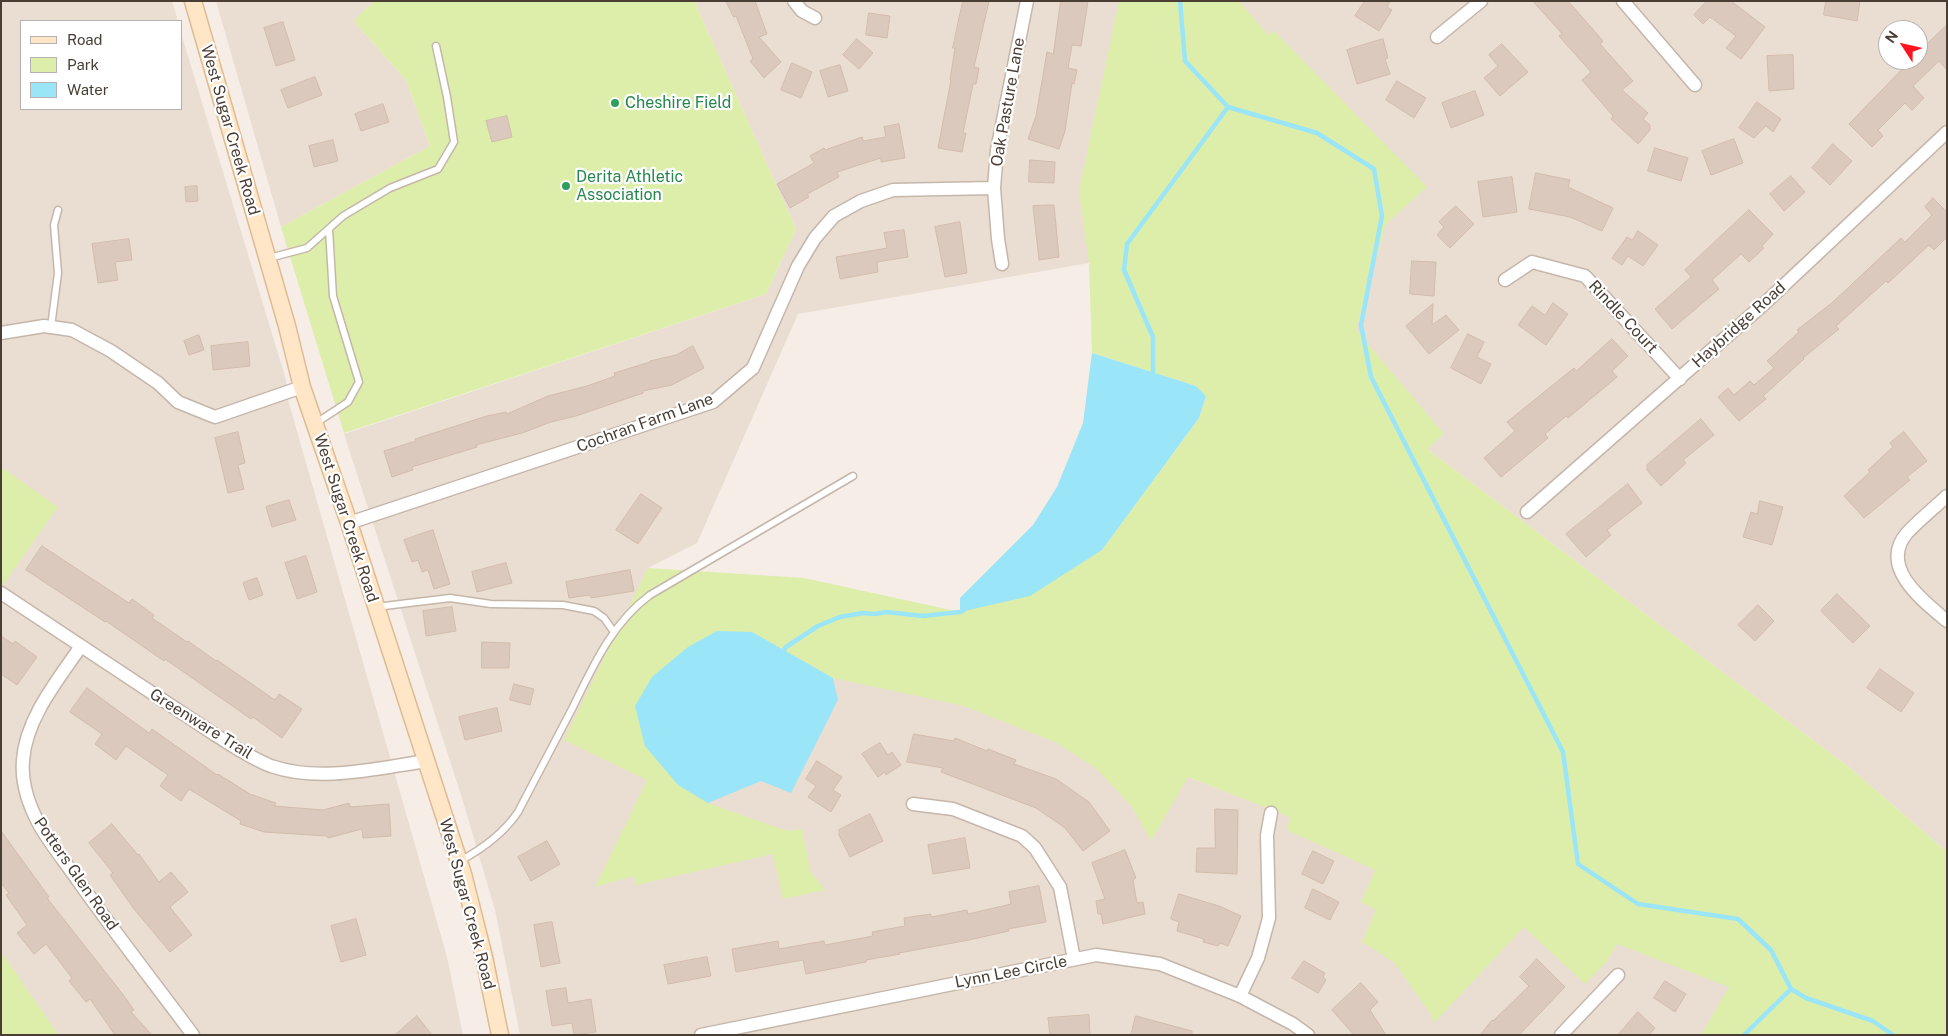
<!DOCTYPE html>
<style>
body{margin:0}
#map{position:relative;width:1948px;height:1036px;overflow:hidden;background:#f5ede6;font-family:"Public Sans",sans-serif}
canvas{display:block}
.frame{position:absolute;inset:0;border:2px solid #493d34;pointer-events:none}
.legend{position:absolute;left:20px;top:20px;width:162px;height:90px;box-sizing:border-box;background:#fff;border:1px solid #b6b1ae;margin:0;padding:6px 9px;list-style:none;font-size:15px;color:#493d34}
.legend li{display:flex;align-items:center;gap:10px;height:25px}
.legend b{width:25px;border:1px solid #b6b1ae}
.north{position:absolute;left:1878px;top:20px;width:50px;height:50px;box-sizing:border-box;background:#fff;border:1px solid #b6b1ae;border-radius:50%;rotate:305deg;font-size:14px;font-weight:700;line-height:20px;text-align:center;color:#493d34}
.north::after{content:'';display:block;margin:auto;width:18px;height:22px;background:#ff131f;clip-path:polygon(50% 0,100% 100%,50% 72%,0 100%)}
</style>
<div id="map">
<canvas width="1948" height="1036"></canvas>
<div class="frame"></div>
<ul class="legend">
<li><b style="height:6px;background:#ffe6c6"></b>Road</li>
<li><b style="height:14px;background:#dea"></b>Park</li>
<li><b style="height:14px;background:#9be5f9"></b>Water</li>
</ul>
<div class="north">N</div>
</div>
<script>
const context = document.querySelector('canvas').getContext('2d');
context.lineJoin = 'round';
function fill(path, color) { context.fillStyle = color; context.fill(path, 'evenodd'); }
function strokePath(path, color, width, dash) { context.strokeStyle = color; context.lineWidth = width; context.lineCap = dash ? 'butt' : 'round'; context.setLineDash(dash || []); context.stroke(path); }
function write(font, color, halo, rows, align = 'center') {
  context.font = font + ' "Public Sans",sans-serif'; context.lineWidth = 4.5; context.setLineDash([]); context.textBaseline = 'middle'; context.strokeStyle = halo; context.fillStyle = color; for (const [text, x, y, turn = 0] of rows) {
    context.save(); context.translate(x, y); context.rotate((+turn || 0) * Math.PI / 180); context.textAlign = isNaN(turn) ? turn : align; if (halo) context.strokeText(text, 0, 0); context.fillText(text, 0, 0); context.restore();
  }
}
fill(new Path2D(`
 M1,1H172L178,21H21V109H181V33L286,380L287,396L447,957L463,1035H1Z
 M216,1H375L355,19L357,25L406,80L430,146L281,227Z
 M694,1H1947V852L1850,768L1163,250L798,314L697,543L648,568L1772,1003L1750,1035H520L495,910L462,798L344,434L766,294L796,229ZM1888,30H1918V60H1888Z`), '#eaded3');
fill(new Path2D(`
 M375,1H694L796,229L766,294L344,433L281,227L430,146L406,80L357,25L355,19Z
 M1119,1H1239L1268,35L1274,31L1427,187L1386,224L1356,330L1444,434L1427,449L1850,768L1947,852V1035H1701L1729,987L1617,944L1608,960L1585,984L1524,927L1434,1023L1431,1015L1394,962L1362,942L1376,910L1361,902L1375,870L1287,830L1290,817L1188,777L1151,841L1132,807L1096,768L1055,742L964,706L833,678L752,632L708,803L787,831L802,829L810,871L825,890L783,899L773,854L636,885L634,876L595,887L647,780L564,740L648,568L804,578L960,612L1102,550L1199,418L1206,396L1196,386L1092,353L1089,263L1079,191Z
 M1,467L58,507L1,588Z
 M1,952L59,1035H1Z`), '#dea');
fill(new Path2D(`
 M1092,353L1196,386L1206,396L1199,418L1102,550L1030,596L960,612V598L1033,525L1057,487L1083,423Z
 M717,631L752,632L833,678L838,700L791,793L761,781L708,803L678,785L645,746L635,706L652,677L688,647Z`), '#9be5f9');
strokePath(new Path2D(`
 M1180,1L1185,61L1228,107L1317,133L1374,169L1382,216L1361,325L1371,377L1563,752L1578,864L1638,904L1738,919L1771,950L1791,989L1806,998L1873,1021L1893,1035
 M1153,376V337L1124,270L1127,244L1228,107
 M782,653L786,647L818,626L840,617L863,613L875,614L886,612L923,616L960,612L964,610
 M1744,1035L1791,989`), '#9be5f9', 4.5);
const building = new Path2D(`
 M726,1H755L767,34L759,37L781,62L764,78L750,61L753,59L736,16L734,17Z
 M963,1H989L974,67L979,68L976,84H973L963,133H966L962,152L938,148L951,80H950L955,48H953Z
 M1061,1H1088L1081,46L1072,45L1068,68L1077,70L1074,84L1072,83L1065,131L1059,149L1028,139L1036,116L1047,52L1053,54Z
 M1365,1H1390L1387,7L1392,10L1379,31L1355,16Z
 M1533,1H1568L1603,41L1600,44L1633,81L1622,90L1648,113L1643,119L1650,125V130L1638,144L1611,119L1613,116L1582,80L1591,72L1559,36L1562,34Z
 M1707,1H1731L1765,27L1741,59L1726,48L1736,36L1710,17L1703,24L1694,15Z
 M1826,1H1860L1857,21L1824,15Z
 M869,13L890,16L887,38L866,35Z
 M283,22L295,60L276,66L264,28Z
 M1947,25V70L1939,61L1913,86L1924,98L1912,110L1905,103L1878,130L1883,136L1872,147L1849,124L1911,60H1918V53Z
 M857,39L873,53L859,69L843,55Z
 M1383,39L1388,58L1385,59L1390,74L1357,84L1347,50Z
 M1502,44L1528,72L1500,96L1484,78L1498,66L1489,55Z
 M1793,55L1794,89L1769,91L1767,56Z
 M792,63L812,72L801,98L781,90Z
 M840,65L848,91L828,97L820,71Z
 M315,77L322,95L288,108L281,90Z
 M1397,81L1426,98L1414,118L1386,100Z
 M1475,91L1484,115L1451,128L1442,103Z
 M1757,102L1781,119L1773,132L1766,126L1754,138L1739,128Z
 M383,104L389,122L361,131L355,114Z
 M507,116L512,137L492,142L486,121Z
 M899,124L905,158L881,162V158L837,172L839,177L807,194L809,197L790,208L777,184L814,163L810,156L824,148L825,150L862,137L863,141L886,137L884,127Z
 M1734,139L1743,163L1711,175L1702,151Z
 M333,140L338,161L314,167L309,146Z
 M1833,144L1852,161L1830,185L1812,168Z
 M1655,148L1688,158L1681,181L1648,171Z
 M1030,160L1055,162L1054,183L1029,182Z
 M1536,173L1570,180L1568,187L1613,208L1602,231L1570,217L1529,209Z
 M1791,176L1805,192L1784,211L1770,194Z
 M1512,177L1517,212L1483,217L1478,182Z
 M197,186L198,201L186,202L185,187Z
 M1933,198L1947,212V237L1934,250L1929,245L1888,283L1886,281L1836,326L1839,329L1803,358L1804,359L1763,396L1766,399L1739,421L1718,397L1728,388L1734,395L1750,381L1754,385L1774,368L1767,361L1799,332L1797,330L1833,302L1901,238L1905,242L1932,215L1925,207Z
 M1046,205H1054L1059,257L1039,260L1033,206Z
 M1456,206L1474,224L1450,248L1437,235L1444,227L1439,222Z
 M1749,210L1773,234L1762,246L1764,248L1749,262L1741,254L1712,280L1719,289L1672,329L1655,309L1691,277L1685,270Z
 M960,222L967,273L945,277L935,227Z
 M904,230L908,257L877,262L878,272L840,279L836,257L887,248L884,233Z
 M1638,231L1658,245L1643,266L1628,256L1622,265L1612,258L1627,237L1632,240Z
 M129,239L132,260L115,262L118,280L98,283L92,244Z
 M1412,261L1436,262L1434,296L1410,294Z
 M1553,303L1568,314L1546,345L1518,325L1532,306L1545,315Z
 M1433,304L1432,325L1446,315L1459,330L1429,354L1406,326Z
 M1468,334L1484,342L1477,357L1491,364L1481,384L1451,368Z
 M199,335L204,350L189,355L184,341Z
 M1612,339L1628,356L1612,371L1617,377L1568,418L1566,416L1545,434L1548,438L1501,477L1484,458L1515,431L1507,422L1574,368L1576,371Z
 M248,342L250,366L213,370L211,346Z
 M693,346L704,368L672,385L643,391V393L576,416L551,422L522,433L476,445L477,447L412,467L413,470L392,477L384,451L416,441L415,439L487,416L506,412L507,414L548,396L587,386L615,376L614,373L650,362V361L676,355Z
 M1701,419L1714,435L1683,460L1686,463L1661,486L1647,470V465Z
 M238,432L245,463L238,465L244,489L228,493L215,438Z
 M1904,432L1927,461L1907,477L1910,480L1864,518L1844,496L1870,472L1868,470L1893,447L1890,443Z
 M1628,484L1642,503L1607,530L1611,535L1586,557L1566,534Z
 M641,494L662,508L638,544L616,530Z
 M289,500L296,520L272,527L266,507Z
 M1760,501L1783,507L1772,545L1743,537L1751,512L1757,514Z
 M433,530L450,584L434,589L428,570L422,572L418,560L412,562L404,540Z
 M42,546L129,603L132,599L154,615L152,618L187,642L188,641L216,661L217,660L275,700L279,694L302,709L282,738L253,717L251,719L165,659L164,661L106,621L105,622L26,570Z
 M306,556L317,592L297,599L285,563Z
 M506,563L512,583L477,592L472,572Z
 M630,570L634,591L591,598L590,595L569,598L566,582Z
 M257,578L263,595L249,600L243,583Z
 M1837,594L1870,626L1853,643L1821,611Z
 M1758,605L1774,621L1755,641L1738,625Z
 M452,607L456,631L426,636L423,611Z
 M1,636L13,644L15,641L37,657L17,685L1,674Z
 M482,642L510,643L509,668H482Z
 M1880,669L1914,693L1901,712L1867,688Z
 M514,684L534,689L530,705L510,700Z
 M87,688L149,733L152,729L217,775L218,774L250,794L276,803L274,806L323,810L349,803L350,807L389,804L391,836L363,838L362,829L328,838L327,836L264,832L240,824L241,821L189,789L181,801L160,786L168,775L126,746L116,760L95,744L102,734L70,712Z
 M497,708L502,731L465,740L459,717Z
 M914,734L954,741L955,738L987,751L988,749L1016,760L1014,764L1056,779L1089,802L1110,831L1083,851L1065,828L1036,808L941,772L943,768L907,762Z
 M880,743L888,755L892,752L901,765L886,775L885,772L878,777L862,754Z
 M817,761L842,777L833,790L841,795L831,812L808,797L816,786L806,779Z
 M1215,809L1238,810L1237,874L1196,872L1197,848H1215Z
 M870,814L883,841L850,857L839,835V830Z
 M112,824L138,855L139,854L159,882L171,872L188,892L170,907L192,935L170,952L134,909L110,875L113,873L89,843Z
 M1,831L49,897L47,898L121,992L134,1010L131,1012L152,1035H115L90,999L86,1002L69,981L72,978L46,944L34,954L17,933L27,925L6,895L9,893L1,883Z
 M965,838L970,868L933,874L928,845Z
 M547,841L560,864L531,881L518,857Z
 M1125,850L1136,878L1133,880L1137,903L1143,902L1145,914L1103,924L1101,914H1098L1096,901L1105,899L1092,863Z
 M1313,851L1334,861L1323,884L1302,874Z
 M1039,886L1046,922L1008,929L1009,931L969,940L899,953L900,954L866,960V962L806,974L803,960L736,972L732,949L778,941L779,949L824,941L825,945L873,936L872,932L905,926L904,918L931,914V917L967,910L968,914L1011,904L1009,892Z
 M1313,889L1339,902L1330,920L1305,908Z
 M1179,894L1219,906L1241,916L1228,946L1220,943L1218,946L1203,942L1204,939L1177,931L1179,922L1171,919Z
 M356,919L366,955L341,962L331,926Z
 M552,922L560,963L541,967L534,925Z
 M707,957L711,976L668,984L664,965Z
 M1537,959L1565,987L1519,1035H1480L1492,1020L1493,1021L1529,986L1520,977Z
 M1304,961L1325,973L1323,977L1326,980L1318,993L1292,978Z
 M1665,981L1686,994L1675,1012L1654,998Z
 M1361,983L1378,1002L1370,1010L1386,1035H1354L1332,1010Z
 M566,988L568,1003L591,999L596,1032L574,1035L572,1023L552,1026L546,991Z
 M1638,1012L1655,1028L1649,1035H1618Z
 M1089,1015L1090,1035H1050L1048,1018Z
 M417,1016L432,1035H395Z
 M1136,1016L1192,1031V1035H1131Z`);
fill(building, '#dbc9bd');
strokePath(building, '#d4bcac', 1);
const lane = new Path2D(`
 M269,258L307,248L343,216L390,188L438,169L454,142L447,97L436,46
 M51,327L58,273L54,225L58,210
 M316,423L348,402L359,382L333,296L329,229
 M376,607L450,598L491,604L563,605L594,611L604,618L614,632
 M460,861C482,849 504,833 518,812C536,777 555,742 573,707C593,666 612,623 650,595L853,476`);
const street = new Path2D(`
 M794,1L802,11L815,18
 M1623,1L1695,85
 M1437,37L1481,1
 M1002,264L998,239L994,188L997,150L1027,1
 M1505,280L1532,262L1585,276L1680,379
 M1,333L44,326L72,330L111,351L158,383L178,402L215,417L302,387
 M1947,496C1934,508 1919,520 1907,533C1878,567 1923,601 1947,621
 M1527,512L1765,303L1947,132
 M349,523L713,402L753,368L798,266L815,238L834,216L861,201L893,190L994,188
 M1,593L214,734C232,745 250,758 271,766C320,783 377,768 427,761
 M81,646C58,680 26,718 23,760C21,783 29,806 40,826C51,845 66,863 79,882C116,934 155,984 193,1035
 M913,804L953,809L1022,836L1035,848L1060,887L1074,959
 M1240,996L1258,958L1269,918L1267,835L1271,813
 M701,1035L1096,955L1160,964L1240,996L1293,1024L1308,1035
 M1561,1035L1618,975`);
const secondary = new Path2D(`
 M193,1L287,326L302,387L349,523L463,874L484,957L500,1035`);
strokePath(lane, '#c5b6aa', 9);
strokePath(street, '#c5b6aa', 15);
strokePath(secondary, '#debb92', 19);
strokePath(lane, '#fff', 6);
strokePath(street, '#fff', 12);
strokePath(secondary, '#ffe6c6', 16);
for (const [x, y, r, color] of [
 [615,103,5,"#2e9e5b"],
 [566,186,5,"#2e9e5b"]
]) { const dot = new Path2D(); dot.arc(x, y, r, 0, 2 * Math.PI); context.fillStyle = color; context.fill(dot); strokePath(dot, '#fff', 2); }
write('16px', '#493d34', '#fff', [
 ["Oak Pasture Lane",1008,102,-80],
 ["West Sugar Creek Road",230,130,74],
 ["Rindle Court",1623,317,47],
 ["Haybridge Road",1739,325,-42],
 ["Cochran Farm Lane",645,423,-20],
 ["West Sugar Creek Road",346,518,72],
 ["Greenware Trail",201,724,32],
 ["Potters Glen Road",76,874,55],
 ["West Sugar Creek Road",467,904,75],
 ["Lynn Lee Circle",1011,972,-11]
]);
write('16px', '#27864d', '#fff', [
 ["Cheshire Field",625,103],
 ["Derita Athletic",576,177],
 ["Association",576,195]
], 'left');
</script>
